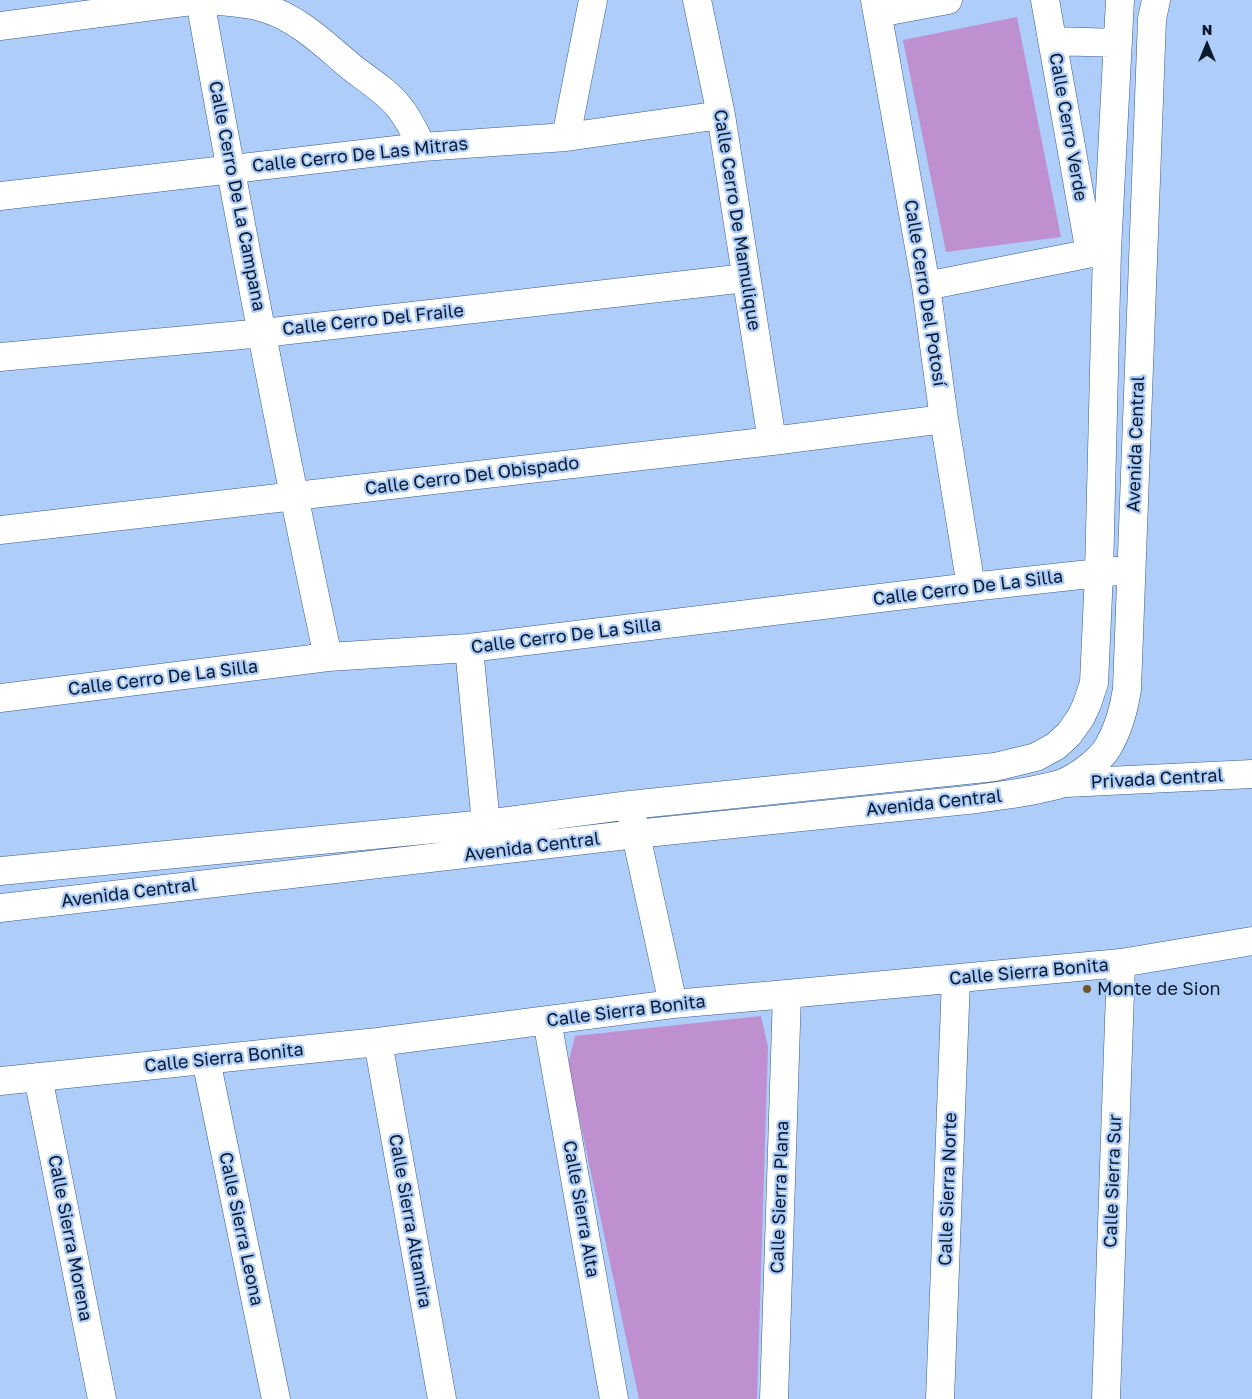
<!DOCTYPE html>
<meta charset="utf-8">
<style>
body{margin:0}
#map{position:relative;width:1252px;height:1399px;overflow:hidden;background:#aecdf8;font-family:"Golos Text",sans-serif}
canvas{display:block}
.north{position:absolute;left:1182px;top:20px;width:50px;height:50px;-webkit-text-stroke:4px #aecdf8;paint-order:stroke;rotate:0deg;font-size:14px;font-weight:700;line-height:20px;text-align:center;color:#0c1a2e}
.north::after{content:'';display:block;margin:auto;width:18px;height:22px;background:#0c1a2e;clip-path:polygon(50% 0,100% 100%,50% 72%,0 100%)}
</style>
<div id="map">
<canvas width="1252" height="1399"></canvas>
<div class="north">N</div>
</div>
<script>
const context = document.querySelector('canvas').getContext('2d');
context.lineJoin = 'round';
function fill(path, color) { context.fillStyle = color; context.fill(path, 'evenodd'); }
function strokePath(path, color, width, dash) { context.strokeStyle = color; context.lineWidth = width; context.lineCap = dash ? 'butt' : 'round'; context.setLineDash(dash || []); context.stroke(path); }
function write(font, color, halo, rows, align = 'center') {
  context.font = font + ' "Golos Text",sans-serif'; context.lineWidth = 4.5; context.setLineDash([]); context.textBaseline = 'middle'; context.strokeStyle = halo; context.fillStyle = color; for (const [text, x, y, turn = 0] of rows) {
    context.save(); context.translate(x, y); context.rotate((+turn || 0) * Math.PI / 180); context.textAlign = isNaN(turn) ? turn : align; if (halo) context.strokeText(text, 0, 0); context.fillText(text, 0, 0); context.restore();
  }
}
fill(new Path2D(`
 M1017,17L1061,237L946,252L903,40Z
 M761,1016L768,1047L757,1399H639L568,1065L575,1036Z`), '#be90cf');
const minor = new Path2D(`
 M200,0C239,220 281,439 328,657
 M202,0C224,2 247,2 267,9C301,20 328,48 355,70C370,81 387,92 399,107C409,119 415,133 422,147
 M697,0L721,115L772,441
 M875,0L926,286L944,419L971,587
 M1045,0L1090,253
 M878,13L948,0
 M0,26L199,0
 M1053,41L1118,43
 M566,137L593,0
 M0,196L422,147L566,137L721,115
 M926,286L1107,250
 M0,357L263,333L746,278
 M0,530L772,441L944,419
 M469,648L486,824
 M0,698L328,657L469,648L971,587L1117,571
 M1066,783L1252,774
 M632,817L673,1004
 M0,871L486,824L630,805L995,767L1036,757L1056,746L1069,734L1081,717L1087,704L1094,683L1099,573L1107,250L1120,0
 M0,908L636,834L977,799C1004,795 1033,792 1060,784C1075,779 1100,761 1108,747C1118,730 1124,709 1127,689L1152,19L1156,0
 M547,1020L614,1399
 M378,1042L442,1399
 M206,1060L276,1399
 M38,1077L102,1399
 M0,1081L378,1042L673,1004L787,994L1121,963L1252,941
 M774,1399L787,994
 M940,1399L956,979
 M1106,1399L1121,963`);
strokePath(minor, '#385b8a', 29);
strokePath(minor, '#fff', 28);
for (const [x, y, r, color] of [
 [1087,989,5,"#705427"]
]) { const dot = new Path2D(); dot.arc(x, y, r, 0, 2 * Math.PI); context.fillStyle = color; context.fill(dot); strokePath(dot, '#aecdf8', 2); }
write('18px', '#0c1a2e', '#aecdf8', [
 ["Calle Cerro Verde",1068,127,80],
 ["Calle Cerro De Las Mitras",360,155,-6],
 ["Calle Cerro De La Campana",237,196,79],
 ["Calle Cerro De Mamulique",737,220,81],
 ["Calle Cerro Del Potosí",925,293,81],
 ["Calle Cerro Del Fraile",373,320,-6],
 ["Avenida Central",1136,444,-88],
 ["Calle Cerro Del Obispado",472,476,-7],
 ["Calle Cerro De La Silla",968,588,-7],
 ["Calle Cerro De La Silla",566,636,-7],
 ["Calle Cerro De La Silla",163,678,-7],
 ["Privada Central",1157,779,-3],
 ["Avenida Central",934,803,-6],
 ["Avenida Central",532,847,-7],
 ["Avenida Central",129,893,-7],
 ["Calle Sierra Bonita",1029,972,-5],
 ["Calle Sierra Bonita",626,1011,-7],
 ["Calle Sierra Bonita",224,1058,-6],
 ["Calle Sierra Sur",1113,1181,-88],
 ["Calle Sierra Norte",948,1189,-88],
 ["Calle Sierra Plana",780,1197,-88],
 ["Calle Sierra Alta",581,1209,80],
 ["Calle Sierra Altamira",410,1221,80],
 ["Calle Sierra Leona",241,1229,78],
 ["Calle Sierra Morena",70,1238,79]
]);
write('18px', '#0c1a2e', '#aecdf8', [
 ["Monte de Sion",1097,989]
], 'left');
</script>
